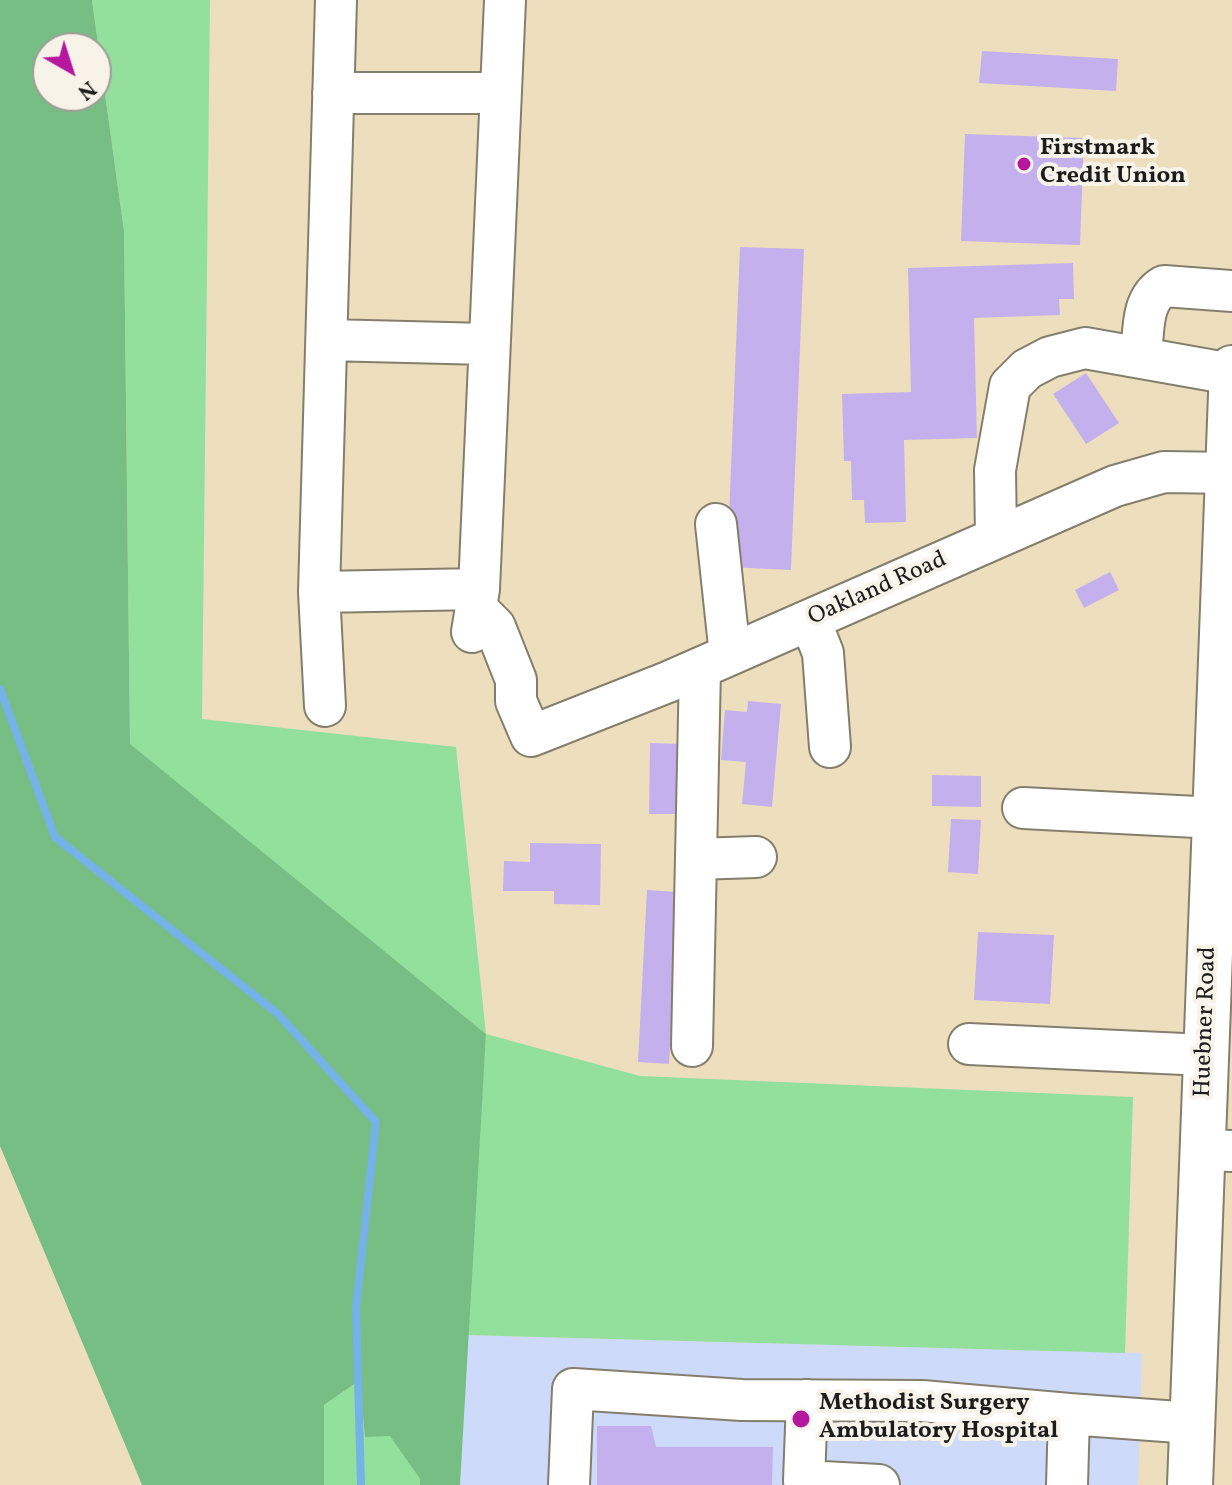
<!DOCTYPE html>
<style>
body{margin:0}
#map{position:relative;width:1232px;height:1485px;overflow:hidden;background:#eddfbd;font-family:Vollkorn,serif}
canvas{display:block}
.north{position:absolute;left:32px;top:32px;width:80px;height:80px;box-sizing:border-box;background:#f7f3e8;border:2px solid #9f9d96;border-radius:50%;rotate:141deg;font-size:22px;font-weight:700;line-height:32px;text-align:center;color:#1c1c1c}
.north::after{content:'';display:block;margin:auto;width:28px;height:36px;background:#b5179e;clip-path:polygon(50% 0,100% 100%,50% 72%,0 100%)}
</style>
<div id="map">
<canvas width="1232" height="1485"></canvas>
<div class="north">N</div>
</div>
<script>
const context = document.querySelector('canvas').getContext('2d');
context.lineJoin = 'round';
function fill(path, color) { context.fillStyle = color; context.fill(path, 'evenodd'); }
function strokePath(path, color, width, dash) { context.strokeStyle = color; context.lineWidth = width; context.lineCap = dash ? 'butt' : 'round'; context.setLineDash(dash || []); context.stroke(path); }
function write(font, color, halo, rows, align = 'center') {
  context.font = font + ' Vollkorn,serif'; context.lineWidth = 8; context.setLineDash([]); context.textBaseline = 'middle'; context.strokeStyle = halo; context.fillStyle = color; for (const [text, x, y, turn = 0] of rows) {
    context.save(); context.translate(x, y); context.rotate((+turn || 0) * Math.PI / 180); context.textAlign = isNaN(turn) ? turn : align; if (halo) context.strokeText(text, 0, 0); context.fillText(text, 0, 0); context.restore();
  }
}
fill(new Path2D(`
 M466,1335L1142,1353L1138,1485H460Z`), '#cedafa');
fill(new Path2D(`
 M92,0H210L202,719L456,747L486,1034L640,1076L1133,1097L1125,1353L466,1335L486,1034L130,745L124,231Z
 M360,1380L390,1435L420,1479V1485H324V1405Z`), '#93e09d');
fill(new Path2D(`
 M0,0H92L124,231L130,744L486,1034L460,1485H420V1479L390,1436L365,1437L360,1380L324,1405V1485H142L0,1146ZM48,48H96V96H48Z`), '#76be84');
strokePath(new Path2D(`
 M0,689L55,837L278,1014L376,1122L356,1307L361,1485`), '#76b2e8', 8);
fill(new Path2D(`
 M982,51L1118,59L1116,91L979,83Z
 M965,134L1084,138L1080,245L961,241Z
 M740,247L804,249L791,570L727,567Z
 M1073,263L1074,299H1059L1060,315L974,318L977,438L904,440L906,522L865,523L864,500H852L851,461H844L842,394L911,392L908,268Z
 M1086,373L1119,423L1086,444L1053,394Z
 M1110,572L1119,590L1084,608L1075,590Z
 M748,701L781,704L772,807L742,804L746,762L721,760L725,710L747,712Z
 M650,743L682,744L680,814H649Z
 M932,775L981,776V807L932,806Z
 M951,819L981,820L978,874L948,872Z
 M530,843L601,844L600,905L554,904V891H503L504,861L530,862Z
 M647,890L678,892L669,1064L638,1062Z
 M978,932L1054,935L1050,1004L974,1000Z
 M597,1426H651L656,1447H773L772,1485H597Z`), '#c5b0ee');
const minor = new Path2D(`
 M333,93H500
 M327,340L487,344
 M1141,358C1144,333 1140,300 1164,286L1232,291
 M716,524L730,655
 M996,538L995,470L1010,386L1027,369L1050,357L1085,348L1232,374
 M319,592L479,589
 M477,609L495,627L516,680V701L531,736L668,682L1115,486L1164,472L1232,473
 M810,620L823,653L830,747
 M472,632L479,589L505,0
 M325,706L319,592L336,0
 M1023,808L1216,818
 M696,859L756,857
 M969,1044L1205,1055
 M692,1046L700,668
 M1202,1150L1232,1151
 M807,1400L804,1481L879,1485
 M569,1485L573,1389L742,1400L922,1401L1069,1414
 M1067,1485L1069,1414L1192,1423`);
const major = new Path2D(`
 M1190,1485L1232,368`);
strokePath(minor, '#847e6c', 44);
strokePath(major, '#847e6c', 48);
strokePath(minor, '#fff', 40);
strokePath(major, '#fff', 44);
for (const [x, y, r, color] of [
 [1024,164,8,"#b5179e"],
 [801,1419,10,"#b5179e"]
]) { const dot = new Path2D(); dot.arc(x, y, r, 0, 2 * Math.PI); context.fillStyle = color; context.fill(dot); strokePath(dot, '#f7f3e8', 3); }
write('bold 24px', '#1c1c1c', '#f7f3e8', [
 ["Firstmark",1040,150],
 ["Credit Union",1040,178],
 ["Methodist Surgery",819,1405],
 ["Ambulatory Hospital",819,1433]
], 'left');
write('24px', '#1c1c1c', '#f7f3e8', [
 ["Oakland Road",878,590,-24],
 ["Huebner Road",1207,1022,-88]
]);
</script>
